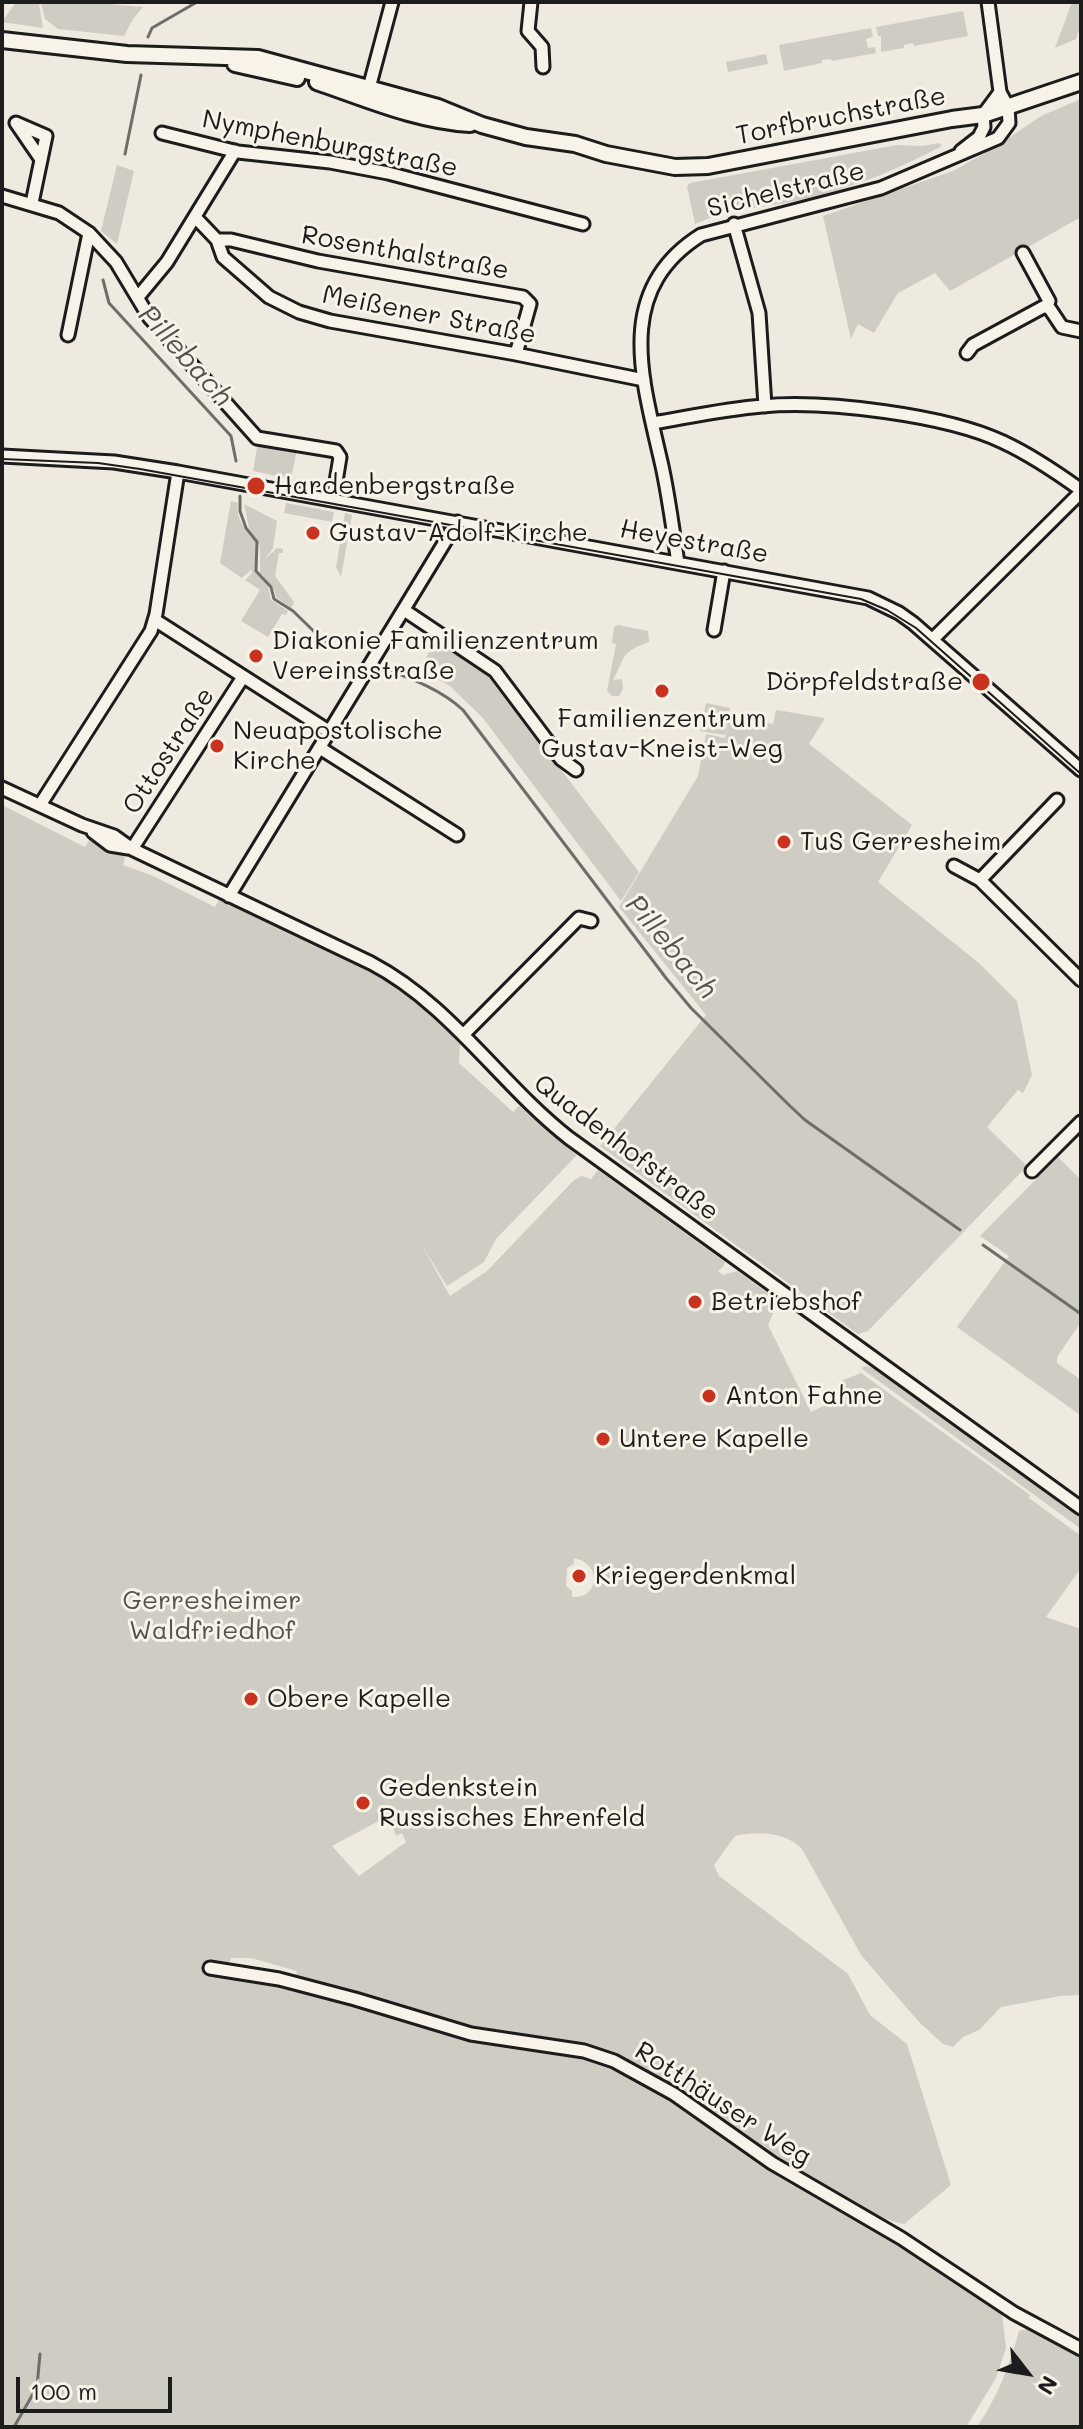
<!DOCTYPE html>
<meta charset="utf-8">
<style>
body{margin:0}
#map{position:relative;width:1083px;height:2429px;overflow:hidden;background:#eeeae0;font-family:Mali,sans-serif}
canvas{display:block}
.frame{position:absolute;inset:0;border:4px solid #1c1c1c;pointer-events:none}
.north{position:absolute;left:987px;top:2333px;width:80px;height:80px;-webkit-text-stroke:6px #f7f3e8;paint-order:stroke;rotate:121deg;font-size:22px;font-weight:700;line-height:32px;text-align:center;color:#1c1c1c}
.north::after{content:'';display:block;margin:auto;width:28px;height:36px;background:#1c1c1c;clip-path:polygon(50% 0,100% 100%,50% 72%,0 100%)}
.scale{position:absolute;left:16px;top:2377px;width:156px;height:36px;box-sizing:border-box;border:4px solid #1c1c1c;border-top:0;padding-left:10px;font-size:24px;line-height:28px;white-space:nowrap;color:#1c1c1c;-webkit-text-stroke:6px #f7f3e8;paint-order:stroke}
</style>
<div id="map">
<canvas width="1083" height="2429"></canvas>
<div class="frame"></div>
<div class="north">N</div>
<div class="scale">100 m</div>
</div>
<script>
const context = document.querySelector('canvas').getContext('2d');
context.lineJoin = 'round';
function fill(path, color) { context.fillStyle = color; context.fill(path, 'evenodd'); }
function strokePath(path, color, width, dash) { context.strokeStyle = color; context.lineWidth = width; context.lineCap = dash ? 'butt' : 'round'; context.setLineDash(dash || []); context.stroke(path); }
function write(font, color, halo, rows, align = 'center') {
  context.font = font + ' Mali,sans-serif'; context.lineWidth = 6; context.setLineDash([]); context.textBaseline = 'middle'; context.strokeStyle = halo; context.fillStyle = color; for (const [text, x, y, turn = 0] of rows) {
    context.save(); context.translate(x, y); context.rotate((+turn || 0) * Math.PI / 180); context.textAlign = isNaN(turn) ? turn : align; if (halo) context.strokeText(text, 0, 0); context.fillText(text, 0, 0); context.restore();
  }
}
fill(new Path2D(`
 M16,2L39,4L43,28L2,22Z
 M86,2L143,7L133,19L124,36L58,29L45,19L41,3Z
 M1072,2H1081V23L1076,39L1055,48Z
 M963,11L968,36L914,46L913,43L904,45V48L881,52V36H878L876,27Z
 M871,28L873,37L866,39L868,48L875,47L876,53L832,61L831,59L822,60V63L784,71L779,45Z
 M766,54L768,64L728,72L726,62Z
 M1081,99V217L950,291L935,273L898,293L874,333L858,324L851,339L823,216L953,171L994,148L1041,116Z
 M939,143L942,146C901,168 855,187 809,198C771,208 731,207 695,224L687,186L690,183L897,145L923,146Z
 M117,165L134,171L117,244L101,231Z
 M258,442L297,449L291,479L253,471Z
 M231,501L238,503C235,517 246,533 256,543L255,571L268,586L271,600L288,611L286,615L282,614L268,637L241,621L260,590L245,580L252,573V569L242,578L220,563Z
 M286,503L334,512L332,522L284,513Z
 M244,504L277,521L273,548L265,559L277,548L283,549V553H279L275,576L294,602L291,608L276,597L274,589L260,572V546L249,528Z
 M345,513L352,515L341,577L336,567Z
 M618,625L648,631L649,642C619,653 626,657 613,680L622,679L623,689L619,696H612L607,691L616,644L612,643L614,627Z
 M437,639L480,667L491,678L639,872L621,901L482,717L450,686L419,669Z
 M706,703L730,708L725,735L700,731Z
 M776,710L825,718L809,744L912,825L878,882L980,964L1017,1001L1032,1075L1023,1093L1018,1090L987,1127L1027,1166L868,1331L858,1334L600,1146L706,1015L619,907L698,776L706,734L725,738L729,716L773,724Z
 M2,805L85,847L89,840L125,857L123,865L151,875L215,907L219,900C302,937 399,973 460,1044L459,1063L513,1112L519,1106L577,1155L496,1239L484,1262L447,1286L420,1242L450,1296L487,1271L574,1180L582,1176L591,1179L598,1170L725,1262L723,1267L718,1271L723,1275L737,1271L772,1296L776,1307L768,1325L811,1412L845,1396L839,1382L861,1373L1030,1495L1029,1498L1081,1536V1568L1046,1617L1081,1629V1995L1060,1996L1001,2007L979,2030L963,2037L953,2047L943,2044L919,2022L861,1955L802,1849C786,1832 757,1831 735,1836L714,1865L719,1876L848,1974L870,2015L907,2044L951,2185L904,2224C842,2210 783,2163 731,2128C704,2110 673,2095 644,2079L1002,2314L1006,2348L996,2378L966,2427H2ZM574,1558C603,1564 599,1599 572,1597V1591L566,1586L567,1568L574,1564ZM388,1816L396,1836L402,1833L406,1842L359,1876L332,1846ZM231,1958H251L297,1971L295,1980L227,1969Z
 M1058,1157L1081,1180V1322L1057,1357V1363L1081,1380L1080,1415L957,1327L1009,1256L980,1236Z
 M865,1366L880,1370L1081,1516V1529L861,1368Z
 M1032,2328L1081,2355V2427H977C998,2396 1009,2367 1019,2331Z`), '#cfccc3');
strokePath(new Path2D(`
 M148,37L152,28L197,2
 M125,154L141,75
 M103,280L109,303L231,436L236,461
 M240,496V511L246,528L257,542L256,571L271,587L274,599L293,611L329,646
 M380,667C409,678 439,688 463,710L666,978L691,1008L790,1106L805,1120L960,1230
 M983,1245L1081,1314
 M14,2427L37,2387L40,2354`), '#6f6d69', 3);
const minor = new Path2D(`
 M531,2L528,31L542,47L543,67
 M369,88L392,2
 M162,133L238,152L330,162L388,173L583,224
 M961,151L979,137L984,127L983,115L1000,92
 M2,196L59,213L89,233L116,262L149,317L257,438L336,451L340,457L333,500
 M32,203L46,136L16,123L40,158
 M196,218L217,240L223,257L269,297L299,312L330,321L516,354L644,380
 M734,224L759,313L765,406
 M217,240H231L318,261L523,297L530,304L516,354
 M1023,253L1049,301L1047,306
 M138,297L167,262L235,151
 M68,335L89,233
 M967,353L973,345L1045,306L1050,309L1062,327L1081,331
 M653,423C689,417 725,409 762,406C825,400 946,415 1003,442C1031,455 1056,472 1081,490
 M2,456L114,462L178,472L868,598L899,613L913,623L1081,770
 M678,563C673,531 669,498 662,466C643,381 612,291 701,235L881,188L998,138L1009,123L1008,107L1000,92L988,2
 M404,610L495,671L561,759L576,770
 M155,620L330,732
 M714,630L724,571
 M933,639L1081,492
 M320,748L457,835
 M2,788L82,825L114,836L132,849L371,963C451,1005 499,1083 569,1138L1081,1508
 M40,805L151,631L156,614L178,472
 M93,832L110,845L128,848
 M132,849L243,677
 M954,866L980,880L1081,980
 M980,880L1057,800
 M229,896L457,522
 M463,1035L579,918L591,921
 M1032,1171L1081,1122
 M210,1968L279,1979L355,1999L471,2034L584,2051L614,2061L674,2094L772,2163L901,2238L1014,2313L1081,2349`);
const major = new Path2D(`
 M2,40L127,54L258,58L438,107L482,125L526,137L575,144L606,154L675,167L708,166L952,119L983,115L1081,82
 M235,64L297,78
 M317,82C367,99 417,121 470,124`);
strokePath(minor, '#1c1c1c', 17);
strokePath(major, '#1c1c1c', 20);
strokePath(minor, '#f7f3e8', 11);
strokePath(major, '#f7f3e8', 14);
strokePath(new Path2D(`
 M2,459L98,463L140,469L861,599L887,610L916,628L1081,774`), '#1c1c1c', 2);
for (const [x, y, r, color] of [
 [256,486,10,"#c8321e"],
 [313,533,8,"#c8321e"],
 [256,656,8,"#c8321e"],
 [981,682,10,"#c8321e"],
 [662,691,8,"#c8321e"],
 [217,746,8,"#c8321e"],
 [784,842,8,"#c8321e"],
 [695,1302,8,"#c8321e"],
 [709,1396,8,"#c8321e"],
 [603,1439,8,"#c8321e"],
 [579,1576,8,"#c8321e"],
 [251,1699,8,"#c8321e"],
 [363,1803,8,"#c8321e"]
]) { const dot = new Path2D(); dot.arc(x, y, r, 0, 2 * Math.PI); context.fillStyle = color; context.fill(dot); strokePath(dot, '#f7f3e8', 3); }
write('26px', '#1c1c1c', '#f7f3e8', [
 ["Torfbruchstraße",841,116,-11],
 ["Nymphenburgstraße",330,144,11],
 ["Sichelstraße",786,190,-14],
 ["Rosenthalstraße",405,253,10],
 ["Meißener Straße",429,315,11],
 ["Heyestraße",694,542,10],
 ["Ottostraße",169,751,-57],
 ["Quadenhofstraße",626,1148,37],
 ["Rotthäuser Weg",723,2104,33]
]);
write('26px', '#1c1c1c', '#f7f3e8', [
 ["Hardenbergstraße",274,486],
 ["Gustav-Adolf-Kirche",329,533],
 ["Diakonie Familienzentrum",272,641],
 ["Vereinsstraße",272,671],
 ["Dörpfeldstraße",963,682,"right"],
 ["Familienzentrum",662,719,"center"],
 ["Gustav-Kneist-Weg",662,749,"center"],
 ["Neuapostolische",233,731],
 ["Kirche",233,761],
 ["TuS Gerresheim",800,842],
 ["Betriebshof",711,1302],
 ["Anton Fahne",725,1396],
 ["Untere Kapelle",619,1439],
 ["Kriegerdenkmal",595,1576],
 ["Obere Kapelle",267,1699],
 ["Gedenkstein",379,1788],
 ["Russisches Ehrenfeld",379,1818]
], 'left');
write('26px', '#52514e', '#f7f3e8', [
 ["Gerresheimer",212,1601],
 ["Waldfriedhof",212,1631]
]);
write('italic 28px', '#535250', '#f7f3e8', [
 ["Pillebach",185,356,48],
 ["Pillebach",671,947,50]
]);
</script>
